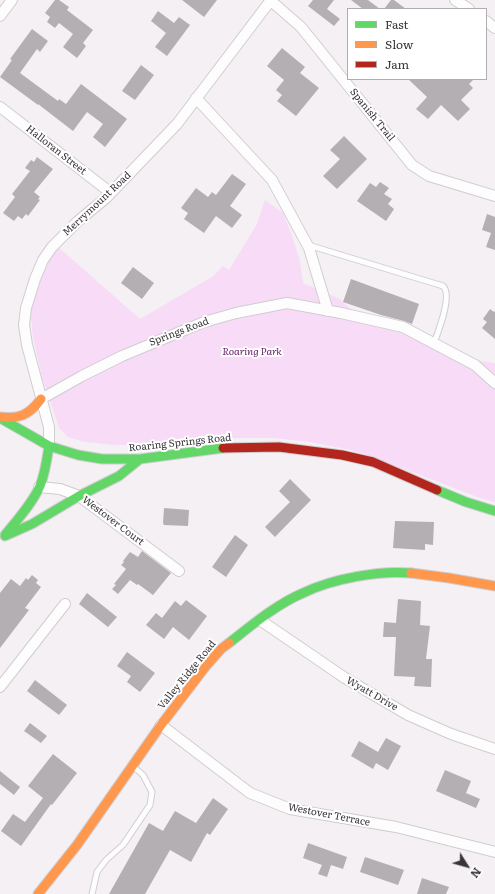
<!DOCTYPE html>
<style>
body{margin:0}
#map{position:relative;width:495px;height:894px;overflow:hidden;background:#f4f0f4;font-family:Literata,serif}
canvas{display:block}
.legend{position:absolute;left:347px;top:8px;width:140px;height:72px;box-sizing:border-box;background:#fff;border:1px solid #afaeaf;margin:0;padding:5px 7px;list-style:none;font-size:12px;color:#383538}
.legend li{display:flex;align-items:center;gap:8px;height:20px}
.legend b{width:20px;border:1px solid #afaeaf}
.north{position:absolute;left:447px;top:846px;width:40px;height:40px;-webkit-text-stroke:3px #fff;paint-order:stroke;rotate:127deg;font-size:11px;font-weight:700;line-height:16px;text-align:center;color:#383538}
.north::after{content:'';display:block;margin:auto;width:14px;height:18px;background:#383538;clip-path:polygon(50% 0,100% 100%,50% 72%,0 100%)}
</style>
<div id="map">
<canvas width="495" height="894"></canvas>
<ul class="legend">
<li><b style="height:5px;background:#63d668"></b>Fast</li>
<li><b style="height:5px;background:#ff974d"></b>Slow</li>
<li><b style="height:5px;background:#b3261e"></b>Jam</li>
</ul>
<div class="north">N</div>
</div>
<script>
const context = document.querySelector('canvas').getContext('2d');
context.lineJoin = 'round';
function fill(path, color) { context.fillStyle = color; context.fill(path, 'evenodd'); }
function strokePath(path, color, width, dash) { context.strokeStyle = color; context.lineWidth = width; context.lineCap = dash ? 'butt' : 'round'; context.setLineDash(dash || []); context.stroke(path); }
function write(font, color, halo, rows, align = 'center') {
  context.font = font + ' Literata,serif'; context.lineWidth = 4; context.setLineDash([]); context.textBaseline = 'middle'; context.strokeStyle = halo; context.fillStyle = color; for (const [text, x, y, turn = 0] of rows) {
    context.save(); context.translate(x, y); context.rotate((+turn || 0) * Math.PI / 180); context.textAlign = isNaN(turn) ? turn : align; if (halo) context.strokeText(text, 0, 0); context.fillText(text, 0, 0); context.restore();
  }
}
fill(new Path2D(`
 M265,200L283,213L292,236L300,261L303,283L340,299L348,307L365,316L465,356L481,361L495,363V502L480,498L376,458L351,450L310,442L274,438H235L199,440L140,445H115L85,442L68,437L59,428L42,377L33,338L30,309L45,261L57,246L140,319L212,277L223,266L229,270L257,224Z`), '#f7dbf7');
fill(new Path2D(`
 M55,0H59L69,7L67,10L93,30L83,43L86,46L77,58L63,47L73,34L59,23L55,28L47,22L50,17L45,13Z
 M182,0H217L204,17Z
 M313,0H334L327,9L340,19L334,26L308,6Z
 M351,0H368L380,9H363Z
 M391,0H394L406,9H384Z
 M158,11L174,23L179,17L190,25L167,56L155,47L166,33L151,21Z
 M32,29L48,41L40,52L37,49L20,73L58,101L59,99L66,104L81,84L127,119L105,147L93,137L103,124L87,112L73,131L38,104V105L0,77L12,60L10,59Z
 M282,48L305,67L300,73L319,88L296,116L277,101L282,95L276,90L284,80L267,66Z
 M141,65L154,75L135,100L122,91Z
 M408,79H474L469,84L473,88L461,100L470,109L458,121L441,105L428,119L416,109L427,97Z
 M344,136L367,159L337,189L323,176L340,159L330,150Z
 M37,157L53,169L34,192L40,197L38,199L40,200L28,216L26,214L22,219L18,216L14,221L3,213L15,197L12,194L30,171L25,168L31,160L34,162Z
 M232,174L246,184L230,206L242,215L232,228L216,216L204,233L184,219L188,213L181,208L196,188L208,197L212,192L216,195Z
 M380,182L389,188L384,194L392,199L388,204L394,209L386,221L357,201L370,183L376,187Z
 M487,214L495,217V250L486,247L491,233L482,230Z
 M133,267L154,283L142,299L121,283Z
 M351,279L419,304L412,324L404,321L381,315L343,302Z
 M490,309L494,312L495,311V339L482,328L487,322L483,319Z
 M290,479L311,500L275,537L265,527L290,502L279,491Z
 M164,508L189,510L188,526L164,525L163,523Z
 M395,521L434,522L433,545L425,544V550L393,548Z
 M235,535L248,545L226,577L212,567Z
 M142,551L171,573L153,595L138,584L137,585L130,580L118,594L112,589L116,585L114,584L126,569L121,565L124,562L123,561L130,552L138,557Z
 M32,575L38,580L36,583L41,587L25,608L29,610L0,648V593L11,579L20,586L26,578L28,580Z
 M87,593L117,617L108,627L79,604Z
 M398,599L421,601L420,625L430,626L426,659H432L431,687L414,686L415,677L394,676L396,637H383L384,622L396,623Z
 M186,600L207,616L189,640L173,627L164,639L146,625L156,613L162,618L175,601L181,606Z
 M127,652L155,673L140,692L127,682L131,676L117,666Z
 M35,680L67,705L59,715L27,691Z
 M30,723L47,736L41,743L24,731Z
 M386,738L401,746L388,770L376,763L373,769L351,756L359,741L378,752Z
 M53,754L77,773L52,805L51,804L21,846L1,831L13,814L25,822L43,798L28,786Z
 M445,770L471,781L466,793L480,799L476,808L436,791Z
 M0,771L20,787L14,795L0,784Z
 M213,798L228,809L210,835L207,833L191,862L170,850L145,894H109L149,823L163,831L175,811L196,823Z
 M308,843L347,857L343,869L331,865L327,877L318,874L322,865L303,858Z
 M365,857L404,870L398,885L360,872Z
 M422,878L449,887L446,894H417Z`), '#b3afb3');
const lane = new Path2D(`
 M308,245L443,286C453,295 438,332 434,343
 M92,894L97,872L106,860L123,845L150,805L152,792L143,775L134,767`);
const street = new Path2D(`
 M455,0L469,9
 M271,1L301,27L412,165L429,176L495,196
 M0,16L12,0
 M486,21L495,28
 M196,98L272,180L309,248L328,311
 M0,107L111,193
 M41,399L82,376L122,356L204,322L236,313L287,303L341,313L403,327L475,365L495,383
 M49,446V427L27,345L24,325L26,308L35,279L43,260L52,247L78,221L106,198L177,124L271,0
 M39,487L60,489L79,496L179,571
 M260,620L345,678L408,715L451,734L495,749
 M0,687L65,604
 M161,725L250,793L290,809L396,827L495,852`);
const fast = new Path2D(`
 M0,418L49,446L78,455L102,459H140L223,448
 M437,490L466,502L495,511
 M5,535C17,520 32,504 40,486C45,474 47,459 49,446
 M5,536L32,524L79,496L119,476L140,459
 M229,643C252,625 277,604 303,593C332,579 379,570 411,573`);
const slow = new Path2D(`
 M0,417C20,419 29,415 41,399
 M411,573L449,578L495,586
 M38,894L77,845L161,725L206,666L221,649L229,643`);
const jam = new Path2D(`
 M223,448L279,447L342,455L373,462L437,490`);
strokePath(lane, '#d0cdd0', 7);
strokePath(street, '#d0cdd0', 12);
strokePath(fast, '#d0cdd0', 11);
strokePath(slow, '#d0cdd0', 11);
strokePath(jam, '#d0cdd0', 11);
strokePath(lane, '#fdfdfd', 5);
strokePath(street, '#fdfdfd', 10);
strokePath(fast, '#63d668', 9);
strokePath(slow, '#ff974d', 9);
strokePath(jam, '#b3261e', 9);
write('10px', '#383538', '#fff', [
 ["Spanish Trail",372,115,51],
 ["Halloran Street",56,150,38],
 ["Merrymount Road",97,204,-43],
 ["Springs Road",179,332,-21],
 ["Roaring Springs Road",180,443,-6],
 ["Westover Court",113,521,37],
 ["Valley Ridge Road",187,675,-51],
 ["Wyatt Drive",372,694,30],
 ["Westover Terrace",329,815,11]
]);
write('italic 10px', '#6a206b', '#fff', [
 ["Roaring Park",252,352]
]);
</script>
